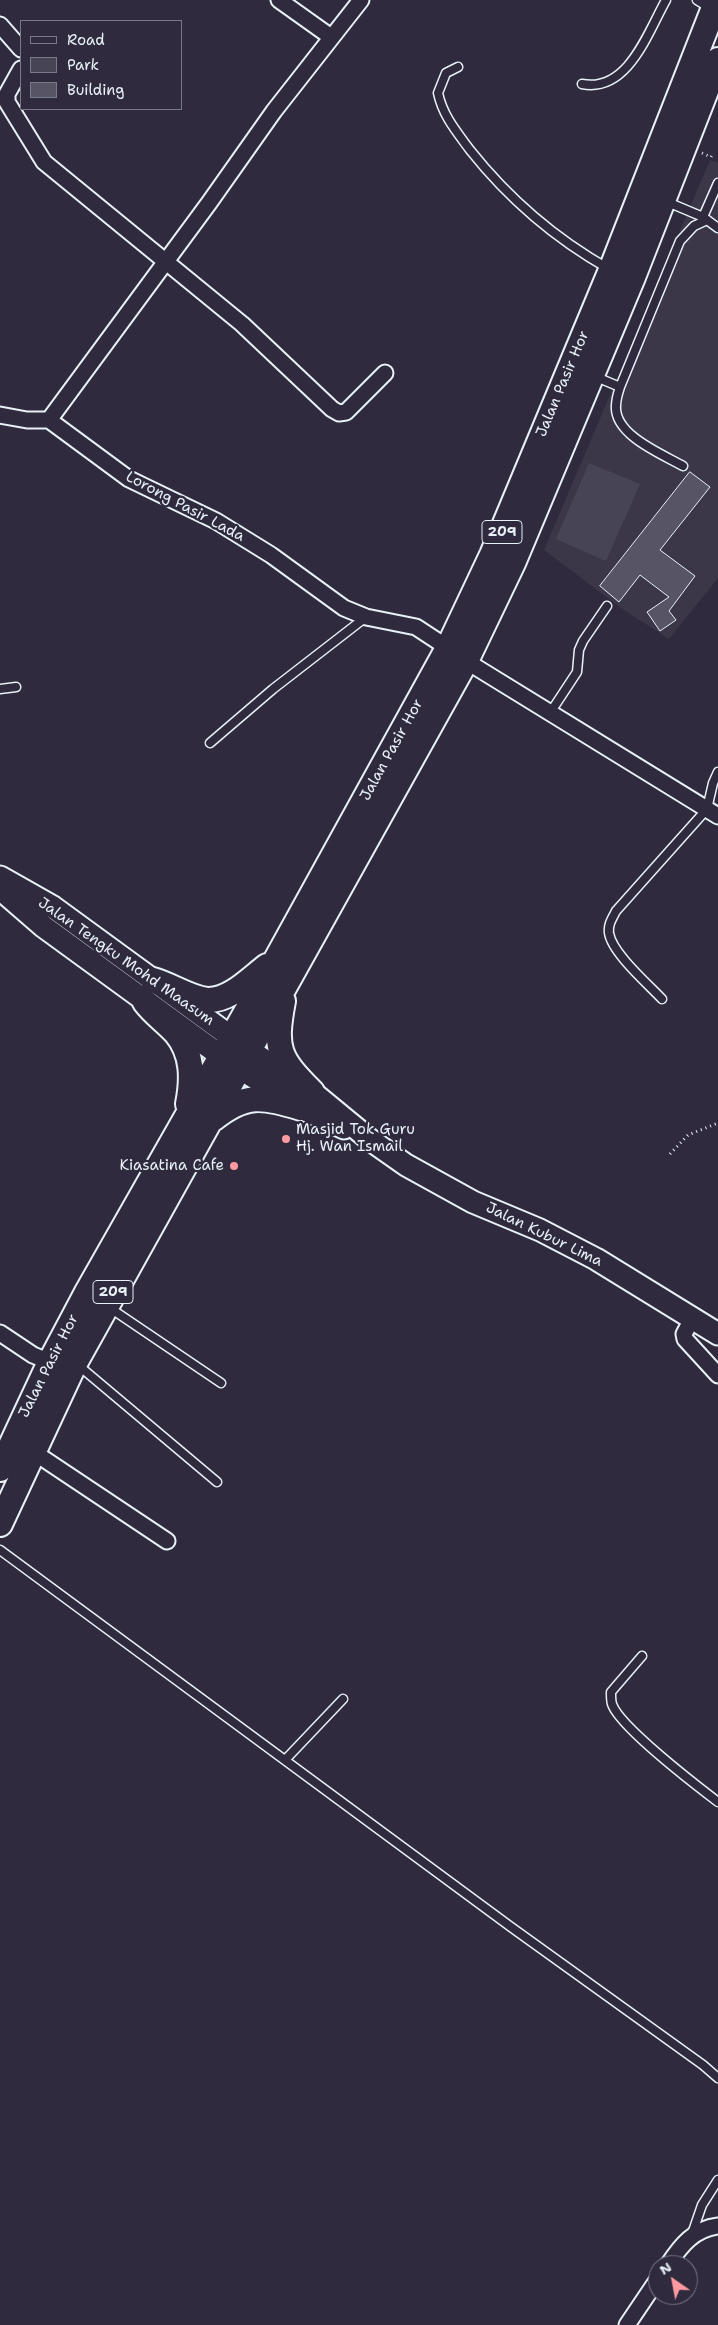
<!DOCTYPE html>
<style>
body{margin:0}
#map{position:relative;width:718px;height:2325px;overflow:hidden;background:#2f2a3d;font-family:"Shantell Sans",sans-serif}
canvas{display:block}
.legend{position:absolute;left:20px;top:20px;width:162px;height:90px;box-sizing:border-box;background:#2f2a3d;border:1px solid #797a88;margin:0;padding:6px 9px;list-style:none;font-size:15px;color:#e8f1f8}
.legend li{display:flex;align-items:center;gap:10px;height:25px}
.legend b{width:25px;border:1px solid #797a88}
.north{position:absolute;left:648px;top:2255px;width:50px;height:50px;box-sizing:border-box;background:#2f2a3d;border:1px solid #797a88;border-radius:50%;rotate:327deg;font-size:14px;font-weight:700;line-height:20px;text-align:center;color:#e8f1f8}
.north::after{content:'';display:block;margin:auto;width:18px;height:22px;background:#ff9aa2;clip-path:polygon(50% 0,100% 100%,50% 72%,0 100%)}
</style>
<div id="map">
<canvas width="718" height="2325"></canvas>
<ul class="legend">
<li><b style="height:6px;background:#2f2a3d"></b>Road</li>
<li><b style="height:14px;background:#464455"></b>Park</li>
<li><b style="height:14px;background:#575565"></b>Building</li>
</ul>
<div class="north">N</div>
</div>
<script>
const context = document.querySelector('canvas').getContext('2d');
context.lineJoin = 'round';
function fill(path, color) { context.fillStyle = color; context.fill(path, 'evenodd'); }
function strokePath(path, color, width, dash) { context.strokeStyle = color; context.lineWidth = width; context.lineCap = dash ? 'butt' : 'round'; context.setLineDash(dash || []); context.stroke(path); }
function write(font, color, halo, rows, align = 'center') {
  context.font = font + ' "Shantell Sans",sans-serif'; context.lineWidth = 4.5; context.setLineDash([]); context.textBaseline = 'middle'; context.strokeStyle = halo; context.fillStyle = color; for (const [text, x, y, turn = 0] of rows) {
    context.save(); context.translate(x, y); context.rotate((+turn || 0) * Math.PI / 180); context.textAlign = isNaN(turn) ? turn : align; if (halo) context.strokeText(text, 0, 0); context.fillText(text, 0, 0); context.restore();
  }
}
fill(new Path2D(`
 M710,160L718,163V578L669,639L621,608L544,550Z`), '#3b3749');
fill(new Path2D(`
 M589,463L640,484L606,561L556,539Z`), '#464455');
const building = new Path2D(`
 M690,472L710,487L660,550L695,576L669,611L676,620L660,631L647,612L669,597L640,575L619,602L600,586Z`);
fill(building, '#575565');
strokePath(building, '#e8f1f8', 1);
const lane = new Path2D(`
 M697,0L710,8
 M458,67L446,73L438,93C443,116 456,131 470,150C509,199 554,238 609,269
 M582,84C628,93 648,32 666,0
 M665,201L703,217L718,228
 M703,217L718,183
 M594,376L620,387
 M683,466C662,454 614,435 616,406C616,400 618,393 620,387L680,241L694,226L707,220
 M0,689L16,687
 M550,713L577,672L579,650L583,641L607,606
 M210,743L273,689L366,617
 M662,999C648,984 612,953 609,933C608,924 612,919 616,911L707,809L713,783L718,772
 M110,1308L221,1383
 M78,1365L217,1482
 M0,1550L511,1927L703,2065L718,2078
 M642,1656L611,1692C611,1696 611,1701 612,1704C619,1726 697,1786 718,1802
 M285,1760L343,1699
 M692,2234L702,2205L718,2180`);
const street = new Path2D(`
 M279,0L331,37
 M0,25L21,49
 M21,69L7,94V102L44,162L242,324L332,409L339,413L346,412L385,373
 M0,415L27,420H49L129,479L216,521L271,555L344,608L366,617L416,627L448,648
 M49,420L209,203L274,111L361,0
 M466,661L718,816
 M692,1319L684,1334L685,1339L718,1375
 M0,1333L33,1355L50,1362
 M32,1451L167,1541
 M668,2265C681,2245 694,2229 718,2226
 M627,2325L658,2279`);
const secondary = new Path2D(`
 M0,877L53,907L249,1050L312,1092L369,1139L406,1165L473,1202L540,1230L596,1259L718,1334
 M0,889L44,927L221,1056L301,1108L344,1128`);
const primary = new Path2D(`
 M153,980C171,985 189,998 207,1000C230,1001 251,978 267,966
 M283,1001C274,1049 278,1058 312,1092
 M145,1002C154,1014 166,1022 176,1033C193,1054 193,1078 188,1104
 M213,1119C245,1093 263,1096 301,1108
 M0,1469L50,1362L86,1294L277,958L448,648L492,555L611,270L717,0
 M0,1524L75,1363L466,661L513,563L633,277L718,60`);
strokePath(lane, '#e8f1f8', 11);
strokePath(street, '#e8f1f8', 19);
strokePath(secondary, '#e8f1f8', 25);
strokePath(primary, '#e8f1f8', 28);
strokePath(new Path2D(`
 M702,153L711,157L712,155
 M670,1154L688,1135L718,1123`), '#e8f1f8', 3, [1, 4]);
strokePath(lane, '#2f2a3d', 8);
strokePath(street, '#2f2a3d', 15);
strokePath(secondary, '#2f2a3d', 21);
strokePath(primary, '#2f2a3d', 24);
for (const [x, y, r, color] of [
 [286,1139,5,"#ff9aa2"],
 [234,1166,5,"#ff9aa2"]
]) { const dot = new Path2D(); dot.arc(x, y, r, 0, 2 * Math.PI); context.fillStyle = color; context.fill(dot); strokePath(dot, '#2f2a3d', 2); }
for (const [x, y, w] of [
 [502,532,40],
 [113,1292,40]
]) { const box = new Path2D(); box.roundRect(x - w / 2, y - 11.5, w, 23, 4); context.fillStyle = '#2f2a3d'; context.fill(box); strokePath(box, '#e8f1f8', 1); }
write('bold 14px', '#e8f1f8', null, [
 ["209",502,532],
 ["209",113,1292]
]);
write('15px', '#e8f1f8', '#2f2a3d', [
 ["Jalan Pasir Hor",563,384,-67],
 ["Lorong Pasir Lada",185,507,28],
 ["Jalan Pasir Hor",392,750,-61],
 ["Jalan Tengku Mohd Maasum",126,962,35],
 ["Jalan Kubur Lima",544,1235,26],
 ["Jalan Pasir Hor",49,1366,-63]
]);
write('15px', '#e8f1f8', '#2f2a3d', [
 ["Masjid Tok Guru",296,1130],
 ["Hj. Wan Ismail",296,1147],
 ["Kiasatina Cafe",224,1166,"right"]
], 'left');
</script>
